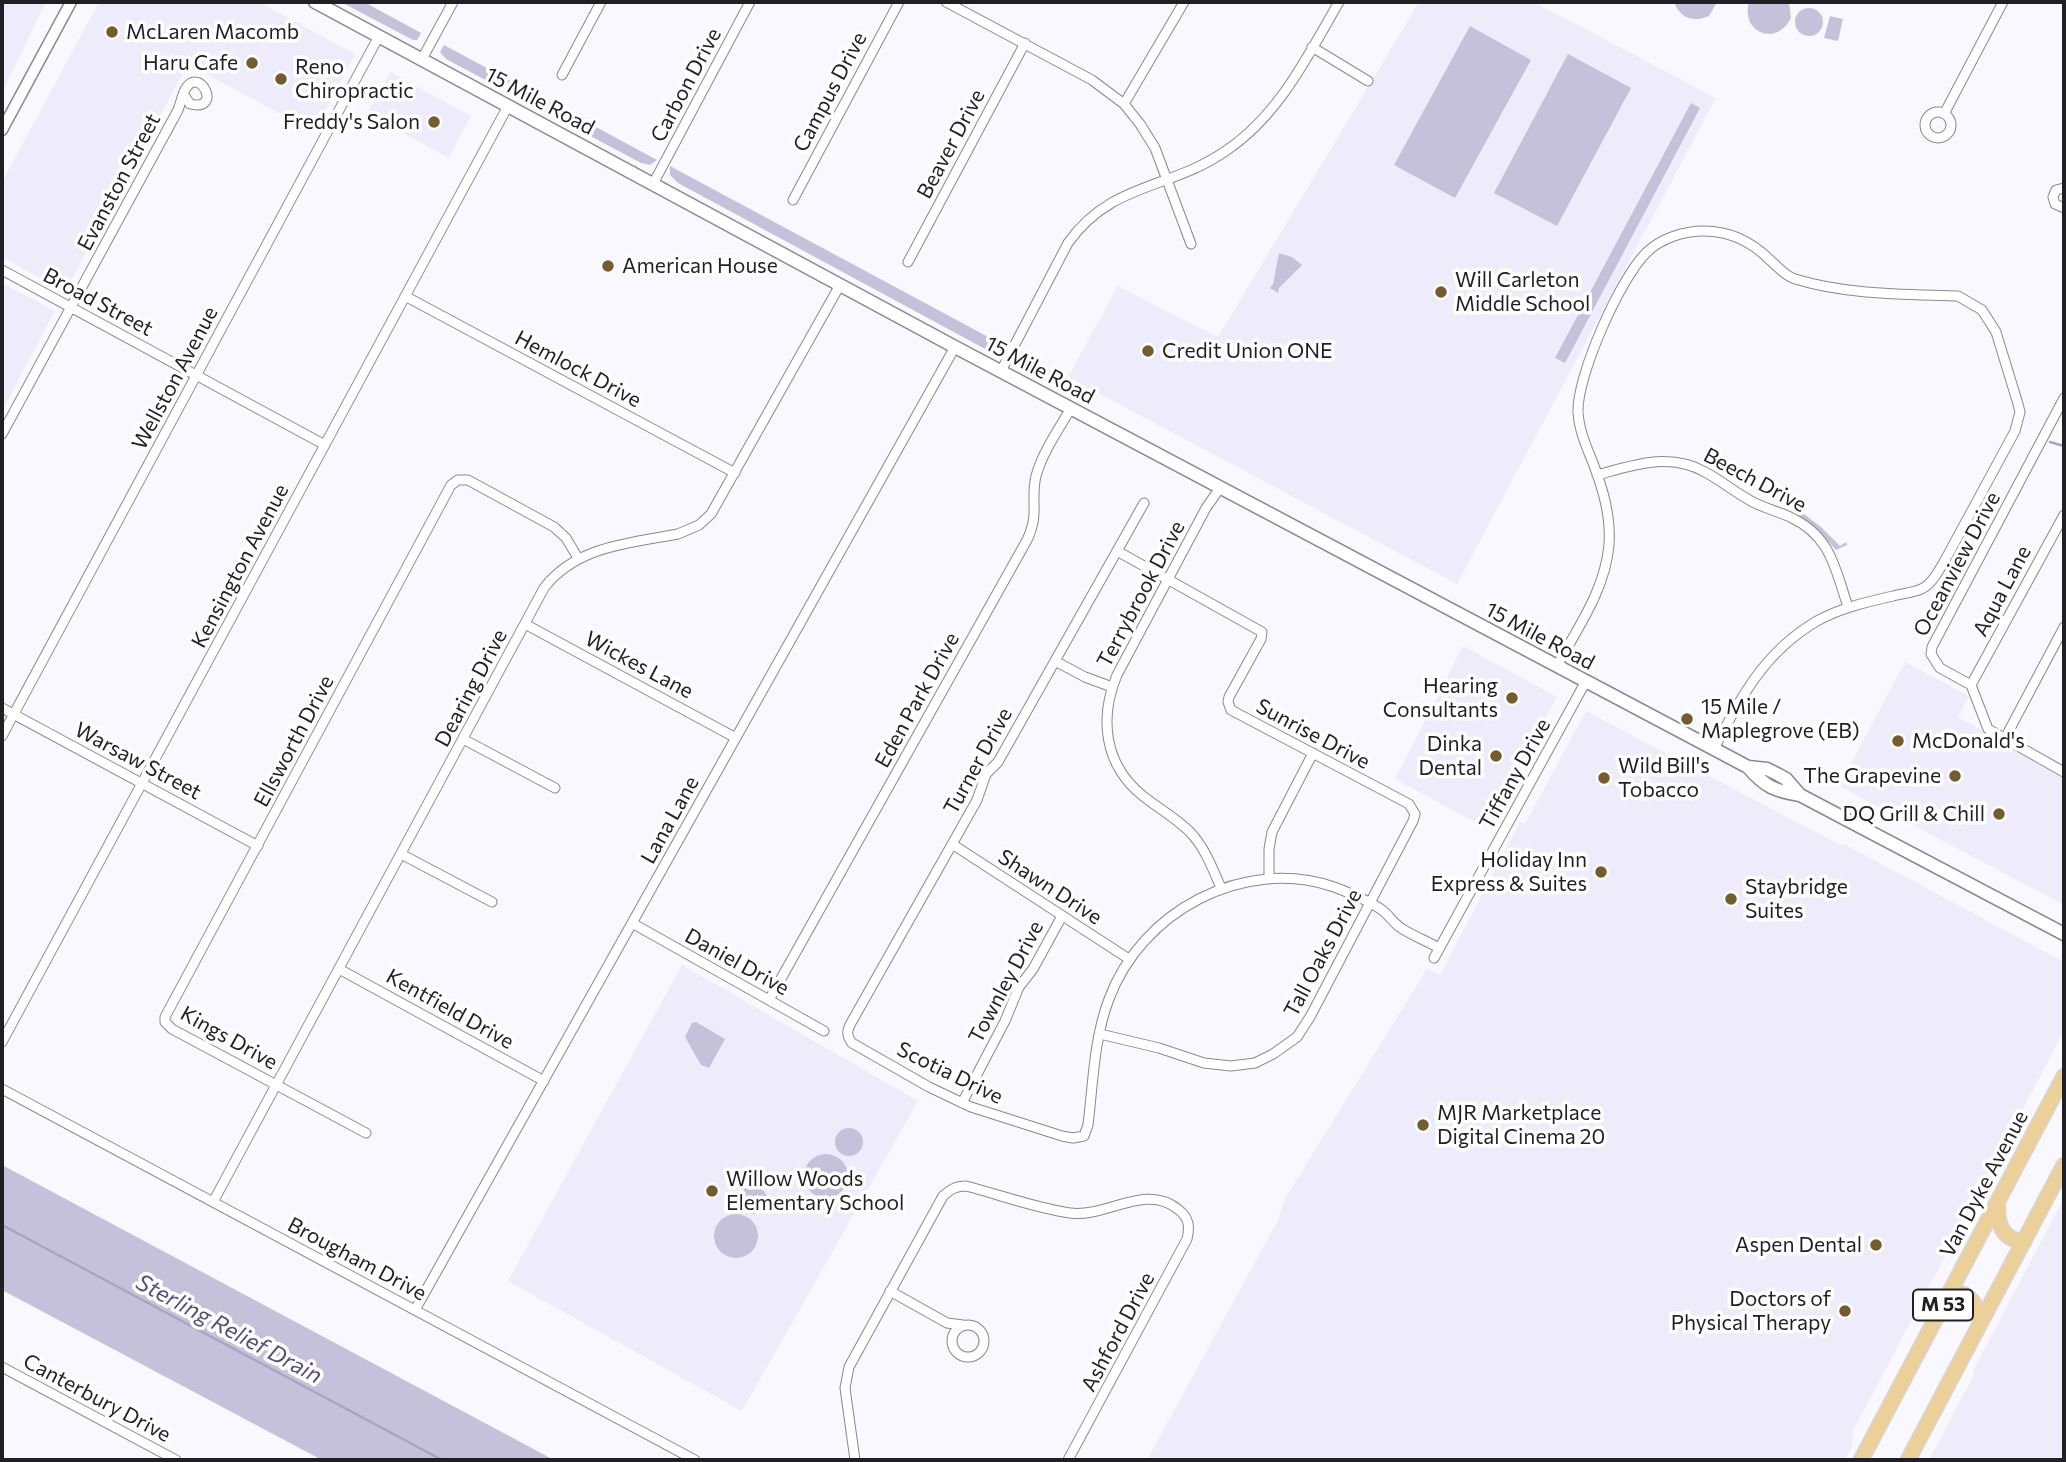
<!DOCTYPE html>
<style>
body{margin:0}
#map{position:relative;width:2066px;height:1462px;overflow:hidden;background:#f9f7ff;font-family:Commissioner,sans-serif}
canvas{display:block}
.frame{position:absolute;inset:0;border:4px solid #201f24;pointer-events:none}
</style>
<div id="map">
<canvas width="2066" height="1462"></canvas>
<div class="frame"></div>
</div>
<script>
const context = document.querySelector('canvas').getContext('2d');
context.lineJoin = 'round';
function fill(path, color) { context.fillStyle = color; context.fill(path, 'evenodd'); }
function strokePath(path, color, width, dash) { context.strokeStyle = color; context.lineWidth = width; context.lineCap = dash ? 'butt' : 'round'; context.setLineDash(dash || []); context.stroke(path); }
function write(font, color, halo, rows, align = 'center') {
  context.font = font + ' Commissioner,sans-serif'; context.lineWidth = 7; context.setLineDash([]); context.textBaseline = 'middle'; context.strokeStyle = halo; context.fillStyle = color; for (const [text, x, y, turn = 0] of rows) {
    context.save(); context.translate(x, y); context.rotate((+turn || 0) * Math.PI / 180); context.textAlign = isNaN(turn) ? turn : align; if (halo) context.strokeText(text, 0, 0); context.fillText(text, 0, 0); context.restore();
  }
}
fill(new Path2D(`
 M2,2H46L2,92Z
 M99,2H259L355,54L314,132L188,64L65,292L2,257V182Z
 M1419,2H1534L1716,98L1457,584L1068,377L1118,286L1218,337Z
 M390,72L471,116L449,158L367,114Z
 M2,283L55,311L2,411Z
 M1463,646L1557,697L1484,827L1395,779Z
 M1905,662L1969,696L1958,717L2064,776V905L1839,786Z
 M1586,711L1840,845L1844,844L2064,962V1031L1853,1431L1852,1447L1845,1460H1147L1277,1222L1286,1197L1427,969L1440,975L1520,822L1525,824Z
 M682,965L918,1101L742,1411L508,1281Z
 M2064,1198V1460H1929L1972,1378L1975,1367Z`), '#eeebfb');
fill(new Path2D(`
 M341,2H364L421,33L417,40H413Z
 M1674,2H1717L1709,16C1693,23 1680,18 1674,2Z
 M1749,2H1789L1791,18C1777,47 1740,33 1749,2Z
 M1795 22a14 14 0 1 1 28 0a14 14 0 1 1-28 0Z
 M1830,16L1843,19L1838,41L1824,38Z
 M1470,26L1531,60L1455,198L1394,165Z
 M444,45L657,160L650,165L641,163L446,59L440,52Z
 M1568,54L1631,88L1557,226L1494,193Z
 M1691,103L1700,108L1565,363L1555,358Z
 M670,166L1005,346L997,351L987,350L678,183L670,175Z
 M1279,253L1292,257L1302,265L1279,288L1278,293L1270,288L1273,284Z
 M1019,354L1097,396L1091,402L1083,401L1025,370L1019,363Z
 M1803,503L1800,511L1821,527L1840,546L1846,542L1847,545L1836,550L1818,530L1799,516L1797,511Z
 M696,1022L725,1039L709,1068L701,1065L685,1037L692,1023Z
 M835 1142a14 14 0 1 1 28 0a14 14 0 1 1-28 0Z
 M804 1176a22 22 0 1 1 44 0a22 22 0 1 1-44 0Z
 M2,1165L554,1460H322L2,1290Z
 M739 1200a14 14 0 1 1 28 0a14 14 0 1 1-28 0Z
 M714 1236a22 22 0 1 1 44 0a22 22 0 1 1-44 0Z`), '#c6c1da');
strokePath(new Path2D(`
 M2050,442L2064,446
 M2,1225L442,1460`), '#aaa3c3', 2.5);
const minor = new Path2D(`
 M946,2L1092,80L1124,104L1140,124L1155,148L1191,244
 M1312,47L1368,81
 M422,59L453,2
 M562,75L601,2
 M1124,104L1184,2
 M1925 125a13 13 0 1 1 26 0a13 13 0 1 1-26 0Z
 M1944,114L2003,2
 M653,184L750,2
 M2064,188L2056,190L2053,197L2055,204L2064,208
 M793,200L899,2
 M908,262L1025,43
 M2,270L325,445
 M405,296L735,473
 M1001,371L1068,243C1112,181 1171,190 1227,150C1280,114 1308,55 1339,2
 M2064,398L1932,647L1931,654L1940,668L1971,685L1988,729L2064,772
 M2,434L178,110C181,103 182,94 186,88C200,66 223,112 190,104L184,95
 M1597,475C1634,465 1669,452 1705,472C1720,480 1732,490 1746,498C1759,507 1775,510 1790,517C1831,536 1835,568 1848,607
 M1220,488L1206,508L1117,675C1099,718 1104,765 1143,796C1158,808 1176,818 1190,832C1205,848 1212,867 1221,888
 M1144,503L998,762L986,774L977,800L851,1023C847,1031 846,1035 852,1043L929,1087L971,1107L1062,1136L1073,1138L1084,1136L1088,1125C1093,1084 1094,1038 1109,999C1141,912 1243,856 1334,887C1350,893 1368,900 1382,910C1389,915 1393,923 1401,928C1413,936 1427,941 1439,948
 M525,624L736,738
 M1055,661L1085,677L1112,687
 M1557,666C1578,627 1605,590 1609,545C1611,516 1603,489 1593,463C1586,446 1579,430 1578,412C1577,375 1620,279 1646,253C1661,238 1684,231 1704,231C1730,231 1752,242 1770,260C1778,267 1785,276 1795,279C1848,295 1903,294 1958,296L1982,310L1996,332L2018,404L2020,412L2015,431L1944,562C1939,570 1933,582 1925,587C1916,593 1903,593 1893,596C1867,602 1840,608 1817,621C1764,652 1741,697 1714,749
 M1971,685L2064,515
 M2,708L258,846
 M2,736L379,36
 M463,739L555,788
 M2004,740L2064,627
 M952,844L1129,959
 M401,854L492,902
 M1269,879V849L1272,832L1313,753
 M632,923L824,1031
 M1434,958L1586,681
 M339,969L544,1081
 M769,1000L1027,540C1040,513 1030,501 1036,476C1042,453 1059,429 1071,408
 M1100,1034L1159,1048L1204,1063L1231,1066L1255,1063L1273,1054L1297,1037L1310,1017L1413,821L1415,814L1409,804L1231,710L1228,702L1229,697L1261,639L1262,632L1117,551
 M2,1042L508,106
 M2,1089L695,1460
 M962,1103L1005,1021L1019,987L1033,969L1062,916
 M366,1133L172,1029L165,1022V1017L451,485L458,480H468L554,527L566,538L578,558
 M213,1202L544,588C576,546 630,543 678,534L699,525L711,514L840,285
 M890,1291L947,1323L963,1325
 M415,1310L955,347
 M952 1341a16 16 0 1 1 32 0a16 16 0 1 1-32 0Z
 M2,1367L176,1460
 M855,1460L845,1388L849,1367L943,1196C951,1189 956,1186 966,1186C1001,1195 1035,1208 1070,1213C1107,1218 1146,1182 1179,1210C1189,1218 1190,1227 1187,1239L1068,1460`);
const tertiary = new Path2D(`
 M2,130L71,2`);
const secondary = new Path2D(`
 M315,2L955,347L1714,749L1748,767L1767,769L1779,775L1786,779L1800,795
 M1748,767C1765,787 1775,791 1800,795L2064,934`);
const primary = new Path2D(`
 M1998,1205C1997,1224 2002,1239 2024,1242
 M1951,1291C1971,1293 1980,1306 1979,1326
 M1861,1460L2064,1076
 M1908,1460L2064,1165`);
strokePath(minor, '#8a8893', 11);
strokePath(tertiary, '#8a8893', 13);
strokePath(secondary, '#8a8893', 15);
strokePath(primary, '#d7d7d8', 17);
strokePath(minor, '#fff', 9);
strokePath(tertiary, '#fff', 10);
strokePath(secondary, '#fff', 12);
strokePath(primary, '#ebd09a', 14);
for (const [x, y, r, color] of [
 [112,32,7,"#745c2d"],
 [252,63,7,"#745c2d"],
 [281,79,7,"#745c2d"],
 [434,122,7,"#745c2d"],
 [608,266,7,"#745c2d"],
 [1441,292,7,"#745c2d"],
 [1148,351,7,"#745c2d"],
 [1512,698,7,"#745c2d"],
 [1687,719,7,"#745c2d"],
 [1898,741,7,"#745c2d"],
 [1496,756,7,"#745c2d"],
 [1955,776,7,"#745c2d"],
 [1604,778,7,"#745c2d"],
 [1999,814,7,"#745c2d"],
 [1601,872,7,"#745c2d"],
 [1731,899,7,"#745c2d"],
 [1423,1125,7,"#745c2d"],
 [712,1191,7,"#745c2d"],
 [1876,1245,7,"#745c2d"],
 [1845,1311,7,"#745c2d"]
]) { const dot = new Path2D(); dot.arc(x, y, r, 0, 2 * Math.PI); context.fillStyle = color; context.fill(dot); strokePath(dot, '#fff', 2.5); }
for (const [x, y, w] of [
 [1943,1305,60]
]) { const box = new Path2D(); box.roundRect(x - w / 2, y - 15.5, w, 31, 5); context.fillStyle = '#fff'; context.fill(box); strokePath(box, '#201f24', 2); }
write('bold 19px', '#201f24', null, [
 ["M 53",1943,1305]
]);
write('21px', '#201f24', '#fff', [
 ["McLaren Macomb",126,32],
 ["Haru Cafe",238,63,"right"],
 ["Reno",295,67],
 ["Chiropractic",295,91],
 ["Freddy's Salon",420,122,"right"],
 ["American House",622,266],
 ["Will Carleton",1455,280],
 ["Middle School",1455,304],
 ["Credit Union ONE",1162,351],
 ["Hearing",1498,686,"right"],
 ["Consultants",1498,710,"right"],
 ["15 Mile /",1701,707],
 ["Maplegrove (EB)",1701,731],
 ["McDonald's",1912,741],
 ["Dinka",1482,744,"right"],
 ["Dental",1482,768,"right"],
 ["Wild Bill's",1618,766],
 ["Tobacco",1618,790],
 ["The Grapevine",1941,776,"right"],
 ["DQ Grill & Chill",1985,814,"right"],
 ["Holiday Inn",1587,860,"right"],
 ["Express & Suites",1587,884,"right"],
 ["Staybridge",1745,887],
 ["Suites",1745,911],
 ["MJR Marketplace",1437,1113],
 ["Digital Cinema 20",1437,1137],
 ["Willow Woods",726,1179],
 ["Elementary School",726,1203],
 ["Aspen Dental",1862,1245,"right"],
 ["Doctors of",1831,1299,"right"],
 ["Physical Therapy",1831,1323,"right"]
], 'left');
write('21px', '#201f24', '#fff', [
 ["Carbon Drive",686,85,-62],
 ["Campus Drive",830,92,-62],
 ["15 Mile Road",540,101,28],
 ["Beaver Drive",951,144,-62],
 ["Evanston Street",119,182,-62],
 ["Broad Street",98,302,28],
 ["Hemlock Drive",578,369,28],
 ["15 Mile Road",1040,370,28],
 ["Wellston Avenue",175,378,-62],
 ["Beech Drive",1755,480,28],
 ["Oceanview Drive",1957,564,-62],
 ["Kensington Avenue",240,566,-62],
 ["Aqua Lane",2002,591,-62],
 ["Terrybrook Drive",1141,594,-62],
 ["15 Mile Road",1540,636,28],
 ["Wickes Lane",639,665,28],
 ["Dearing Drive",471,688,-62],
 ["Eden Park Drive",917,700,-61],
 ["Sunrise Drive",1313,734,28],
 ["Ellsworth Drive",294,741,-62],
 ["Warsaw Street",138,761,28],
 ["Turner Drive",978,761,-61],
 ["Tiffany Drive",1515,774,-61],
 ["Lana Lane",670,820,-61],
 ["Shawn Drive",1050,887,33],
 ["Tall Oaks Drive",1323,953,-62],
 ["Daniel Drive",737,962,29],
 ["Townley Drive",1006,982,-62],
 ["Kentfield Drive",450,1009,29],
 ["Kings Drive",229,1038,29],
 ["Scotia Drive",950,1073,26],
 ["Van Dyke Avenue",1984,1184,-62],
 ["Brougham Drive",357,1259,28],
 ["Ashford Drive",1118,1332,-62],
 ["Canterbury Drive",97,1398,28]
]);
write('italic 23px', '#5a4d7c', '#fff', [
 ["Sterling Relief Drain",229,1329,28]
]);
</script>
